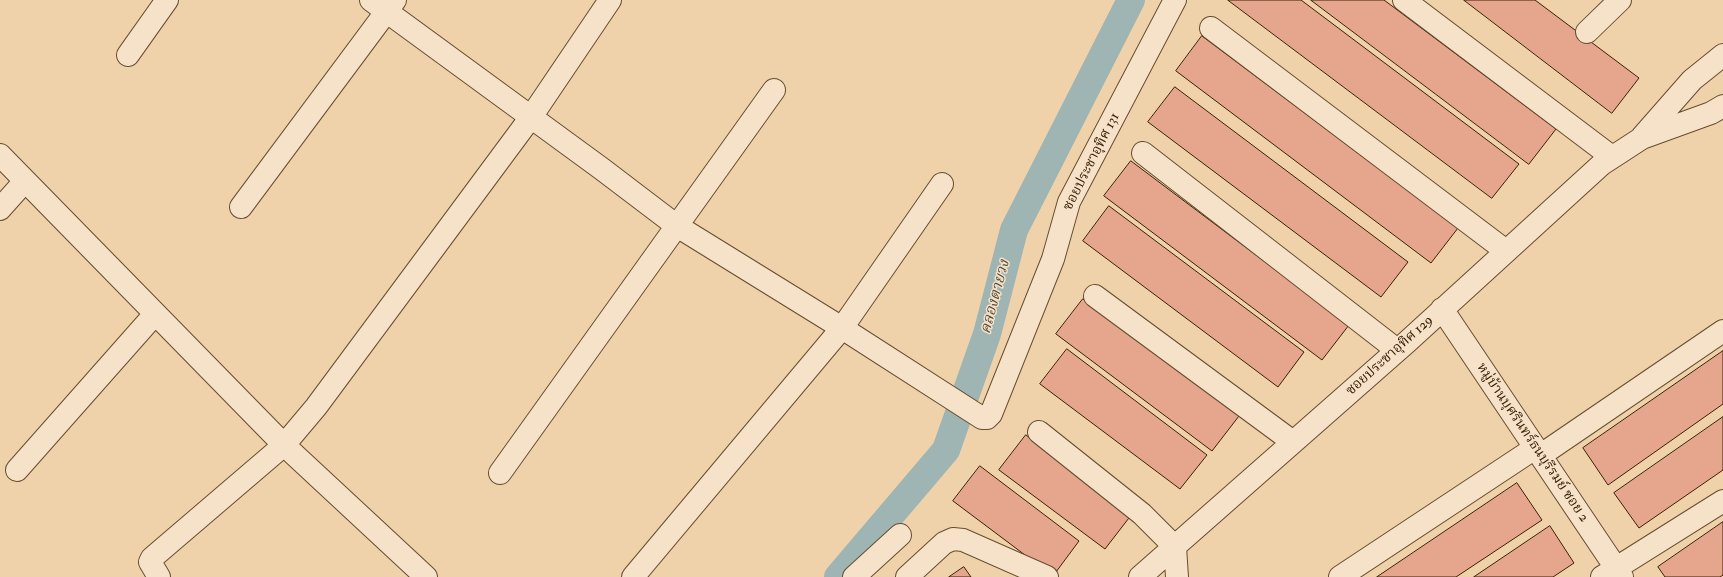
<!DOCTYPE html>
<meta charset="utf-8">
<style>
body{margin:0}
canvas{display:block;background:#efd2aa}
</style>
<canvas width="1723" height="577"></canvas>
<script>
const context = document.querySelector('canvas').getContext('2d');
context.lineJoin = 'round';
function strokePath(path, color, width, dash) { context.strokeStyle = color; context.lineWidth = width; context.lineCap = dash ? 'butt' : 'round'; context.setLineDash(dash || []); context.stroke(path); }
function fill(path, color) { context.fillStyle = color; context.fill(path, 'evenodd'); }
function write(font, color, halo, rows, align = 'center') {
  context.font = font + ' "IM FELL Double Pica","Noto Serif Thai",serif'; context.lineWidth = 3; context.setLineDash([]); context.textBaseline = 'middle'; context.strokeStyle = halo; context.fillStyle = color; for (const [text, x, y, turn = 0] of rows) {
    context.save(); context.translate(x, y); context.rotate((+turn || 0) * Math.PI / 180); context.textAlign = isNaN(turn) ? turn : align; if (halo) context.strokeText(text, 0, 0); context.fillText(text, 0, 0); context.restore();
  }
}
strokePath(new Path2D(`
 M838,577L946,450L987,334L1014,230L1131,0`), '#9eb5b4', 28);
const building = new Path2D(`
 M1228,0H1301L1519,164L1492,198Z
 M1311,0H1384L1556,129L1529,164Z
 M1464,0H1535L1639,78L1612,113Z
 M1202,36L1458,228L1431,263L1176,71Z
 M1175,87L1408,262L1381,297L1148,122Z
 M1131,161L1349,325L1322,360L1104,196Z
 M1109,206L1304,352L1278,387L1083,241Z
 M1083,299L1239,416L1212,451L1056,334Z
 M1067,349L1207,455L1180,489L1040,384Z
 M1723,351V404L1608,485L1583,448Z
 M1723,417V470L1639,528L1614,493Z
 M1026,435L1132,514L1105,549L999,470Z
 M980,466L1079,541L1053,576L953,501Z
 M1517,483L1542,520L1456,577H1377Z
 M1723,522V575L1720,577H1665L1658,567Z
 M1550,526L1574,563L1553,577H1474Z
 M964,567L971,577H949Z`);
fill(building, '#e6a68e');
strokePath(building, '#392105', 1);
const minor = new Path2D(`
 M371,0L602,169L677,226L842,328L982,418H987L991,414L1053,259L1069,202L1175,0
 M1404,0L1612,157
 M1211,28L1506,251
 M1587,32L1620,0
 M128,55L167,0
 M1642,137L1692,80L1723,55
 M1143,153L1397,350
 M0,155L284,445L426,577
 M241,207L395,0
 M0,209L25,181
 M1095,296L1293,442
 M1442,309L1622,577
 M1039,432L1142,514L1175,547L1177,577
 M1541,455L1723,331
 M17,470L155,314
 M500,473L774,90
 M159,577L150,562L152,558L284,445L316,407L531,117L610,0
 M633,577L842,328L942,184
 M854,577L900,535
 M907,577L944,543L953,539L963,540L1047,577
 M1140,577L1407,342L1602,164L1642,138L1711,113L1723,106
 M1340,577L1535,448
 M1602,577L1723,501`);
strokePath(minor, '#664d2e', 24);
strokePath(minor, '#f5e2c8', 22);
write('14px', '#392105', '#f5e2c8', [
 ["ซอยประชาอุทิศ 131",1092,162,-63],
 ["ซอยประชาอุทิศ 129",1390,356,-42],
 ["หมู่บ้านบุศรินทร์ธนบุรีรมย์ ซอย 2",1532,443,56]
]);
write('italic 15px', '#574d3a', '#f5e2c8', [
 ["คลองตายวง",996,297,-75]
]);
</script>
